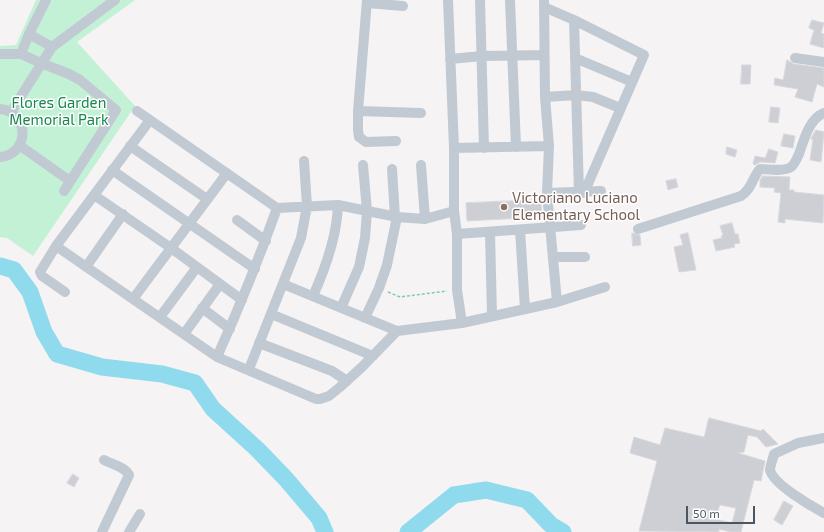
<!DOCTYPE html>
<style>
body{margin:0}
#map{position:relative;width:824px;height:532px;overflow:hidden;background:#f5f3f3;font-family:"Exo 2",sans-serif}
canvas{display:block}
.scale{position:absolute;left:686px;top:506px;width:69px;height:18px;box-sizing:border-box;border:2px solid #4a5661;border-top:0;padding-left:5px;font-size:12px;line-height:14px;white-space:nowrap;color:#4a5661;-webkit-text-stroke:3px #fff;paint-order:stroke}
</style>
<div id="map">
<canvas width="824" height="532"></canvas>
<div class="scale">50 m</div>
</div>
<script>
const context = document.querySelector('canvas').getContext('2d');
context.lineJoin = 'round';
function fill(path, color) { context.fillStyle = color; context.fill(path, 'evenodd'); }
function strokePath(path, color, width, dash) { context.strokeStyle = color; context.lineWidth = width; context.lineCap = dash ? 'butt' : 'round'; context.setLineDash(dash || []); context.stroke(path); }
function write(font, color, halo, rows, align = 'center') {
  context.font = font + ' "Exo 2",sans-serif'; context.lineWidth = 3; context.setLineDash([]); context.textBaseline = 'middle'; context.strokeStyle = halo; context.fillStyle = color; for (const [text, x, y, turn = 0] of rows) {
    context.save(); context.translate(x, y); context.rotate((+turn || 0) * Math.PI / 180); context.textAlign = isNaN(turn) ? turn : align; if (halo) context.strokeText(text, 0, 0); context.fillText(text, 0, 0); context.restore();
  }
}
fill(new Path2D(`
 M36,0H135L77,42L135,106L33,256L7,238L0,237V46L16,45Z`), '#c3f1d5');
strokePath(new Path2D(`
 M0,266L14,270L30,292L44,332L57,354L102,367L162,374L195,383L213,409L257,449L286,479L319,518L325,532
 M408,532L454,495L486,490L527,500L551,525L563,532`), '#90daee', 17);
const building = new Path2D(`
 M812,20L824,23L821,33L824,34V48L810,44L814,30L809,28Z
 M787,60L794,64L824,68V87L817,84L812,102L795,97L798,89L774,85L775,78L783,80Z
 M742,65H751L750,84H741Z
 M771,107L780,108L778,123L769,122Z
 M816,130L824,132L821,162L810,160L813,139H811Z
 M784,134L795,136L793,148L781,146Z
 M727,147L737,150L735,157L726,154Z
 M769,149L778,152L775,163L760,162L755,165L753,164L755,156L765,158Z
 M763,176L790,177L789,190H794V192L824,195L823,223L785,219V223L778,222L781,193L774,192L775,188L760,187V180Z
 M676,179L678,187L668,190L666,181Z
 M541,200L542,217L467,221L466,203Z
 M732,223L735,234H738L740,243L734,244L735,247L716,251L713,240L722,238L721,236L723,235L720,226Z
 M632,233L640,235L641,245L633,246Z
 M688,233L696,270L679,272L674,247L683,245L680,235Z
 M709,418L761,431L763,429L778,444L766,447L757,437L748,435L744,452L738,453L765,461L761,481L754,480L741,532H731L719,529V532L639,531L657,461L630,453L634,437L660,445L665,428L704,437ZM720,505L736,508L732,523L716,519Z
 M73,474L79,478L74,487L67,483Z
 M784,501L793,506L782,525L774,520Z`);
fill(building, '#cdcfd5');
strokePath(building, '#d7d9de', 1);
strokePath(new Path2D(`
 M388,292L400,297L447,291`), '#7ad0a6', 1.5, [3, 2]);
strokePath(new Path2D(`
 M367,0L358,111V130L359,137L366,142L396,141
 M448,0L454,148V211L457,234V290L462,323
 M480,0L484,148
 M510,0L516,147
 M544,0L545,97L549,146L547,193L557,302
 M367,3L403,6
 M544,7L574,20L644,55L584,193
 M574,20L579,193
 M29,34L52,47
 M0,54H21L41,63L69,74L80,80L116,110L64,191
 M21,54L29,34L46,0
 M575,58L632,82
 M795,58L824,62
 M450,59L482,56L544,55
 M545,97L576,95L593,97L620,108
 M0,109C30,112 30,154 0,157
 M137,111L277,208L338,205L397,217L425,219L454,211
 M358,111L421,113
 M11,112L52,47L115,0
 M19,145L70,181
 M130,146L207,199
 M454,148L549,146
 M421,165L425,219
 M392,169L395,217
 M112,170L255,269
 M547,193L601,191
 M94,195L171,248L242,300
 M237,220L266,241
 M638,229L741,196C752,189 752,178 760,169C768,169 784,172 791,167C795,164 797,158 799,154C804,140 809,119 824,113
 M520,230L525,309
 M490,232L492,316
 M457,234L581,225
 M56,246L217,357L316,399H320L329,396L340,387L362,367L397,331L462,323L557,302L605,287
 M553,257H585
 M86,267L123,214
 M283,284L397,331
 M65,292L42,276L40,272L56,246L150,120
 M313,296C326,267 337,236 338,205
 M133,299L227,173
 M202,308L230,329
 M341,308L359,267L365,238L367,211L363,165
 M271,314L373,356
 M160,317L197,267
 M365,318L379,288L387,265L397,217
 M184,334L220,284
 M259,343L332,371L347,381
 M217,357C239,308 259,259 277,208
 M249,369L301,238L307,206L304,161
 M824,438L798,443L774,454C773,459 770,466 770,470C773,484 811,506 824,513
 M102,532L129,475C125,467 111,464 104,460
 M129,532L140,514`), '#c1cad2', 10);
for (const [x, y, r, color] of [
 [504,207,4,"#8d6e63"]
]) { const dot = new Path2D(); dot.arc(x, y, r, 0, 2 * Math.PI); context.fillStyle = color; context.fill(dot); strokePath(dot, '#fff', 1.5); }
write('15px', '#17864f', '#fff', [
 ["Flores Garden",59,103],
 ["Memorial Park",59,120]
]);
write('15px', '#785e54', '#fff', [
 ["Victoriano Luciano",512,198],
 ["Elementary School",512,215]
], 'left');
</script>
